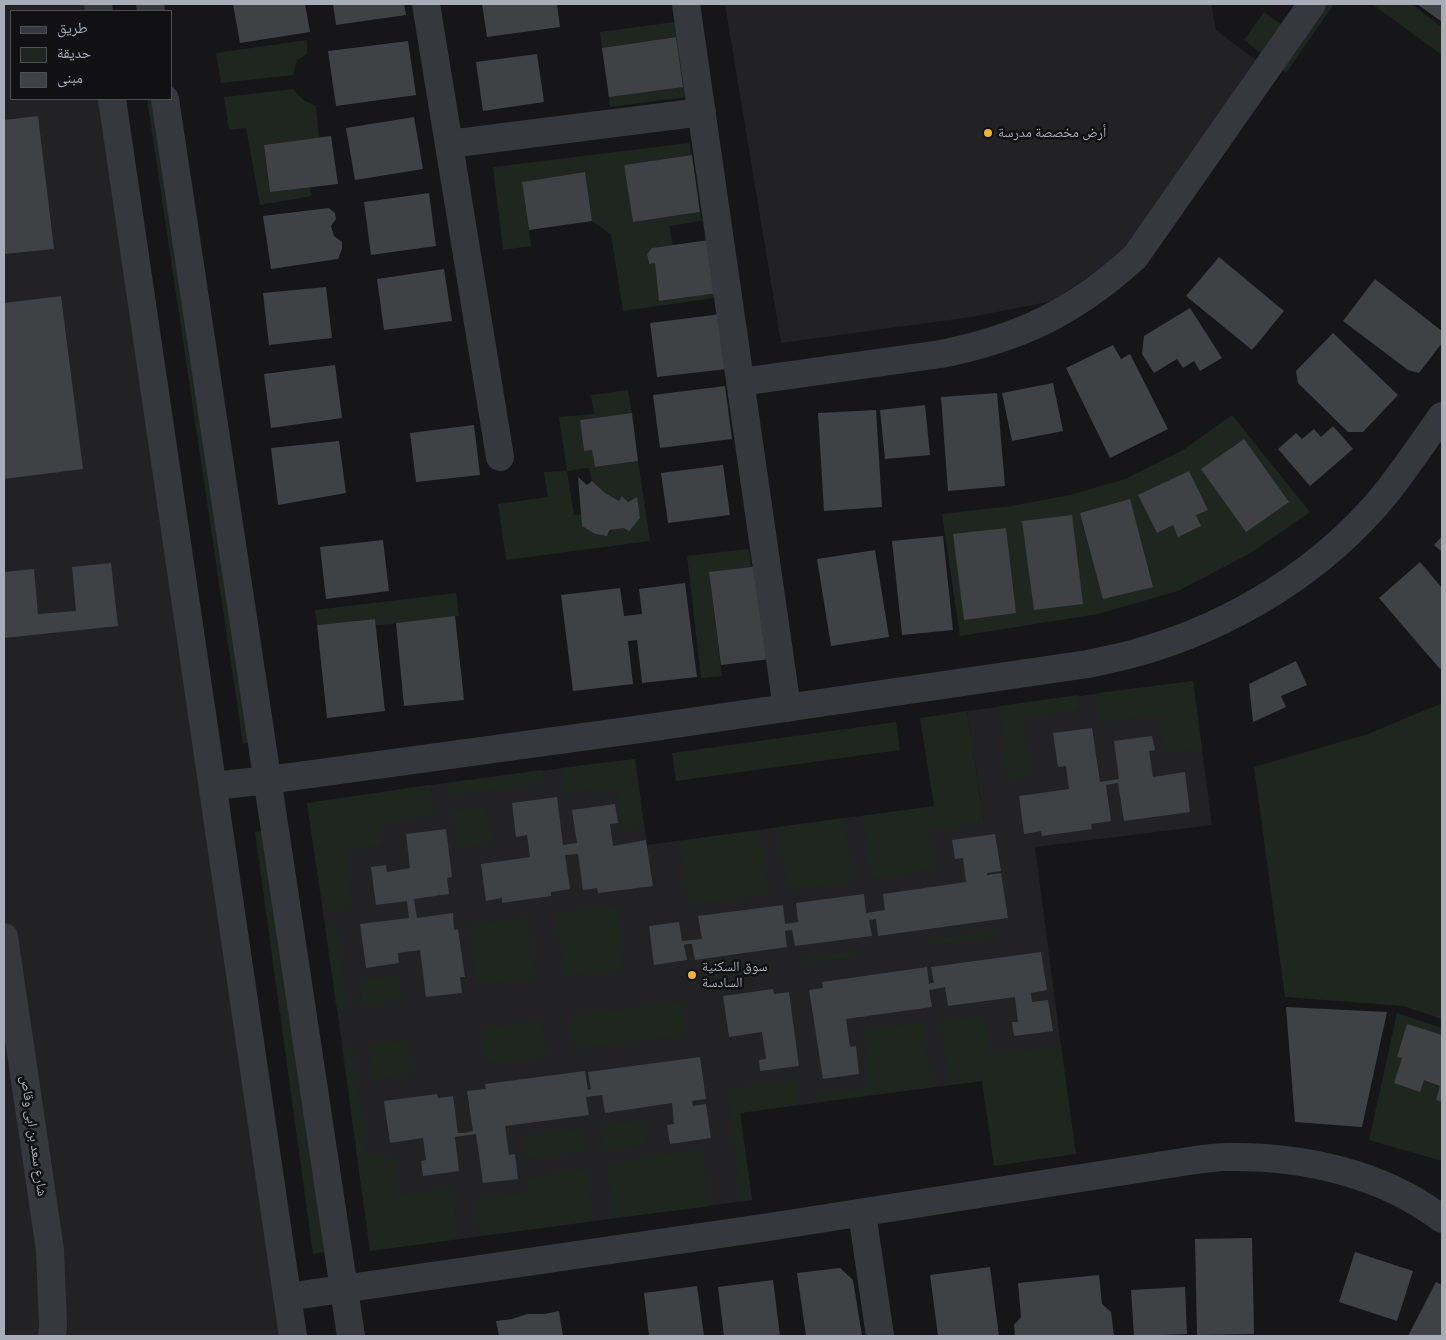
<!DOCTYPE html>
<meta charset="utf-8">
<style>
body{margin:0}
#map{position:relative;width:1446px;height:1340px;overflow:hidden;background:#161618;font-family:"Roboto Condensed","Noto Naskh Arabic",sans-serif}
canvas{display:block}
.frame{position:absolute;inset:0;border:5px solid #a8adb8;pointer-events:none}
.legend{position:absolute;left:10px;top:10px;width:162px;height:90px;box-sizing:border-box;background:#111113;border:1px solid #4d4f55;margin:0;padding:6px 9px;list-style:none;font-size:15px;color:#a8adb8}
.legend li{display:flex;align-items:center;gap:10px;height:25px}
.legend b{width:25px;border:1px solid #4d4f55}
</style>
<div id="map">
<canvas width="1446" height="1340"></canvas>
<div class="frame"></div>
<ul class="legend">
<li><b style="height:6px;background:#37383d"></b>طريق</li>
<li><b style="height:14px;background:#1e261f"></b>حديقة</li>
<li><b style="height:14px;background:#404145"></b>مبنى</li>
</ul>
</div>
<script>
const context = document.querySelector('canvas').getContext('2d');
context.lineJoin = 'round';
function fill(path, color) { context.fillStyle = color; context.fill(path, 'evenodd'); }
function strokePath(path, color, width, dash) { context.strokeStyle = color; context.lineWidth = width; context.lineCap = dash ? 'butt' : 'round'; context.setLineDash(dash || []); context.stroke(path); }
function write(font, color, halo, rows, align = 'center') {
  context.font = font + ' "Roboto Condensed","Noto Naskh Arabic",sans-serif'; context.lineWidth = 5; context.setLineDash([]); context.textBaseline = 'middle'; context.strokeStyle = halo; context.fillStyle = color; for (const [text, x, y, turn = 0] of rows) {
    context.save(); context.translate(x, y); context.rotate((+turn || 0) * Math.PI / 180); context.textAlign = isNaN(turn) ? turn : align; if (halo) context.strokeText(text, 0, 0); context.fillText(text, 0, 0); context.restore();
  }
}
fill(new Path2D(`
 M4,4H94L95,11H11V99H108L291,1336H4Z
 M725,4H1211L1216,30L1258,62L1136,243L1053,301L971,317L781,343Z
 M1193,681L1212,825L1035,847L1064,1070L740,1113L752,1200L370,1251L338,1015L307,803L430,785L635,759L647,845L934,806L984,822L967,711Z`), '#222225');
fill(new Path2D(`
 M1297,4H1334L1286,73L1244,40L1264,12L1282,25Z
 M1372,4H1411L1442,27V55Z
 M689,20L702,95L610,107L609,97L683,86L675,37L602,48L600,32Z
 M307,40V54L297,60L293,75L221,83L216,53Z
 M293,89L303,100L316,106L319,138L264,145L270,192L310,187L312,196L260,205L246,128L229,130L224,97Z
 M147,99H161L259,740L243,744Z
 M689,143L692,155L624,165L633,222L700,212L702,221L669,226L673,245L652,248L647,254L649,264L655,263L659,301L718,293L721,297L623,311L611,235L592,221L585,172L522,182L531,246L503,250L493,167Z
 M628,390L632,413L580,420L584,451L592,450L595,467L638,461L650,541L506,560L498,504L548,497L544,472L567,471L559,417L594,414L591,395ZM589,468L592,481L605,493L619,501L623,496L628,502L637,497L607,536L595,534L583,526L581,514L574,515L567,471Z
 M1232,415L1310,512L1249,554L1178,591L1098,614L960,636L942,514L1011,506L1070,495L1125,479L1183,450Z
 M749,549L751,567L709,573L722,676L701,678L687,556Z
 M456,593L459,616L381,625H375V619L317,625L315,610Z
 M1193,681L1202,749L1163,754L1158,715L1102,723L1098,693Z
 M1078,695L1079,710L1023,717L1030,777L1007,779L999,706Z
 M1442,703V1019L1403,1006L1285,997L1254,767L1368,734Z
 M967,711L984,823L928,830L934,869L872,879L862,816L934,806L920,718Z
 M896,722L900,750L676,781L672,753Z
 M635,759L644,825L621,828L616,788L564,794L561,768Z
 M542,770L544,784L448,796L446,783Z
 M430,785L434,816L380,823L383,846L346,851L353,905L323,910L307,803Z
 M486,805L492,844L457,849L452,810Z
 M844,818L854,882L787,891L778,827Z
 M270,829L325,1252L313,1254L255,832Z
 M760,830L770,895L688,906L679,841Z
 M616,905L624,969L564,977L555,912Z
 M528,916L536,978L476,986L468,925Z
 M337,924L348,1009L337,1011L325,926Z
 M995,930V937L932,945V939Z
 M859,950V956L801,964L800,958Z
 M771,963V969L714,978L713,972Z
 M399,975L402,1000L362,1005L359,979Z
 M681,1001L685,1036L575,1050L570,1015Z
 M1397,1013L1442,1028V1161L1369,1140Z
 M984,1015L989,1054L1061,1045L1076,1154L994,1166L982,1081L949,1085L940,1020Z
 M542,1020L547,1057L486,1064L481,1028Z
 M923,1022L932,1087L818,1102L816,1094L870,1087L862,1030Z
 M409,1040L412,1076L372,1081L368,1044Z
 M342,1045H352L368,1157L393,1154L399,1194L452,1187L458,1239L370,1251Z
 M794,1079L797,1105L740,1113L752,1200L741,1202L726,1088Z
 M643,1119L647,1144L602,1150L599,1124Z
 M583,1127L587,1151L526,1159L522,1135Z
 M702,1148L711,1206L614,1218L605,1163Z
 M586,1168L594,1221L480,1236L474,1199L527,1191L526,1178Z`), '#1e261f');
fill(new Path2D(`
 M233,4H305L310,32L240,43Z
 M333,4H404L406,15L336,25Z
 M482,4H557L560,27L487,37Z
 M1417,4H1442V22Z
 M676,37L683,87L609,97L602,48Z
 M408,41L416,95L336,106L328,51Z
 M537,54L544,102L483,111L476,62Z
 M38,116L54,249L4,254V120Z
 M414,117L423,169L355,180L346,128Z
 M331,136L338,184L270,192L264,145Z
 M692,155L700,212L633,222L624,165Z
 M585,172L592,221L529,230L522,182Z
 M429,193L436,246L371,255L364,202Z
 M329,208L335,213L336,219L331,226L334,236L342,242V249L338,259L271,269L263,216Z
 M709,240L718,293L659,301L655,263L649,264L647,254L652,248Z
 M1219,257L1284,311L1252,350L1186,296Z
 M444,269L452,321L384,330L377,279Z
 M1375,279L1442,331V343L1419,373L1408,370L1343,321Z
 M326,287L332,338L269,345L263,293Z
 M61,296L83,469L4,479V303Z
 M1190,308L1222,358L1200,371L1194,361L1183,368L1177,359L1154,373L1142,354L1144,336Z
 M721,314L727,369L657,377L650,323Z
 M1333,333L1398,395L1363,432H1348L1298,383L1296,371Z
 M1113,345L1121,359L1130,354L1168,429L1110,458L1066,368Z
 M335,365L342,418L271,428L264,374Z
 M1053,383L1063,431L1012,441L1002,393Z
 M725,386L732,439L660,448L653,395Z
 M997,393L1005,486L948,491L941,397Z
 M925,405L930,455L885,459L880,410Z
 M876,410L882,507L824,511L818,413Z
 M632,413L638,461L595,467L592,450L584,451L580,420Z
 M474,425L480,475L416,482L410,433Z
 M1333,426L1353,449L1310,486L1278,449L1296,433L1302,439L1314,429L1321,437Z
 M1244,439L1289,502L1246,532L1201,469Z
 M339,441L346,493L278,505L271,448Z
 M723,465L730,515L668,523L661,473Z
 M1189,471L1208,510L1196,515L1201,526L1178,537L1173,525L1157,533L1138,495Z
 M578,477L587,485L592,481L605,493L619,501L622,496L628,502L637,497L640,518L629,531L624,528L610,530L607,536L595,534L582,526Z
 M1130,499L1153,587L1103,599L1080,513Z
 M1072,515L1083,604L1034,610L1022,521Z
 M1006,528L1016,613L964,620L953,534Z
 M943,536L953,630L902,635L892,541Z
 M1442,536V552L1434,545Z
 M383,540L389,591L326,599L320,547Z
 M875,550L889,637L831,646L817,559Z
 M1420,562L1442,588V668L1440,669L1379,598Z
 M111,563L118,626L4,638V572L34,569L38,614L76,611L72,567Z
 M759,566L771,659L721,665L709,572Z
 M685,583L697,677L642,683L637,640L628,641L633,684L573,691L561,595L620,588L624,616L642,614L639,589Z
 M455,616L464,700L404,706L396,623Z
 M375,619L385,711L327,718L317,625Z
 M1296,661L1307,685L1281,696L1286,707L1253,722L1249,684Z
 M1092,728L1100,782L1119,779L1114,741L1152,736L1155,750L1149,751L1153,777L1185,772L1190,812L1124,821L1118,783L1106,785L1111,821L1091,824L1092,829L1042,836L1041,831L1024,834L1019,796L1069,789L1066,766L1058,767L1053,733Z
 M557,797L563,845L577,843L572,810L615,804L618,823L610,824L613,846L646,840L653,886L598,893L597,888L583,890L578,854L565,855L570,889L551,892V896L502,903V898L486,901L481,864L530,857L527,835L516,837L512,803Z
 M446,829L452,877L447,878L449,894L414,899L417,918L453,913L454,930L458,929L465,977H460L462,993L426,997L420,950L398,953L399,963L366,968L360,924L409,918L407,901L376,905L371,867L386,865L387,872L410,868L406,834Z
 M995,834L1001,871L987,873V875L1001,873L1008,918L878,936L876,919L869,920L872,936L795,946L792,930L785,931L787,947L695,960L692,944H687L684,945L687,960L654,965L649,926L679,922L682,941L702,939L698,916L783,905L785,924L798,922L796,903L864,894L866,913L885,910L883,894L966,882L963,858L955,859L952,840Z
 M1041,952L1047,990L1031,993L1032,1002L1048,1000L1053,1031L1014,1036L1012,1022H1018L1015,997L948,1006L945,987L929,990L932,1007L846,1019L850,1047L856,1046L859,1074L823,1079L809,990L823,988L822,982L927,967L929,984L931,983H934L931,967Z
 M773,989L774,994L789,992L799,1066L760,1071L759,1060L766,1059L762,1032L729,1037L723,996Z
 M1286,1007L1387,1012L1362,1127L1295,1122Z
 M1407,1024L1442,1035V1102L1436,1100L1440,1086L1424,1080L1420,1092L1394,1083L1402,1058L1397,1057Z
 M700,1057L706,1099L692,1101L693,1106L706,1104L711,1138L670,1144L667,1125L674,1124L672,1103L605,1113L602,1095L586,1097L589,1115L505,1126L509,1155L515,1154L518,1179L483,1183L476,1134L455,1137L459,1171L423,1176L421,1161L426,1160L423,1138L390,1143L384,1101L437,1094L438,1098L453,1096L458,1133H464L473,1131L467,1091L486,1089L485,1084L585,1071L588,1090L591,1089L588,1072Z
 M1252,1238L1254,1334L1197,1335L1195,1239Z
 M1355,1252L1413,1271L1397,1321L1339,1302Z
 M990,1267L999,1336H938L930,1275Z
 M840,1268L853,1280L862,1336H806L797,1273Z
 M1099,1275L1102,1304L1111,1312L1114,1336H1015L1014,1325L1021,1317L1018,1283Z
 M773,1280L780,1336H724L718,1287Z
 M1436,1282L1442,1285V1336H1408Z
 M697,1286L704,1336H649L644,1293Z
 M1185,1287L1187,1334L1134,1336L1131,1290Z
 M559,1311L563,1336H499L496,1321L512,1319L527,1314H544Z`), '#404145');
strokePath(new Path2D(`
 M98,4L99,11
 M150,4L151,11
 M426,4L500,457
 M686,4L787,708
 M112,99L293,1336
 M165,99L351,1336
 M449,144L702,112
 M741,382L941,354C1021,338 1074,312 1135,257L1312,4
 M213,786L268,780L641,729L1088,664C1105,660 1123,657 1139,652C1234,625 1325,569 1387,492C1406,468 1424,441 1442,416
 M4,937L50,1250L53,1325L52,1336
 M862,1213L880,1336
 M287,1297L769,1227L1189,1161C1202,1159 1215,1157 1228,1157C1302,1156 1382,1173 1442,1219`), '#37383d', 28);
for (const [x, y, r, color] of [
 [988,133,5,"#f2b134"],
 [692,975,5,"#f2b134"]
]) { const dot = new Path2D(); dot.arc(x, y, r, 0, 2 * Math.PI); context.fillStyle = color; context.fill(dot); strokePath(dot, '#111113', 2); }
write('14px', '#a8adb8', '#111113', [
 ["أرض مخصصة مدرسة",998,133],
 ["سوق السكنية",702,967],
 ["السادسة",702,983]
], 'left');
write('14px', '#a8adb8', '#111113', [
 ["شارع سعد بن ابى وقاص",33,1136,82]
]);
</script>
